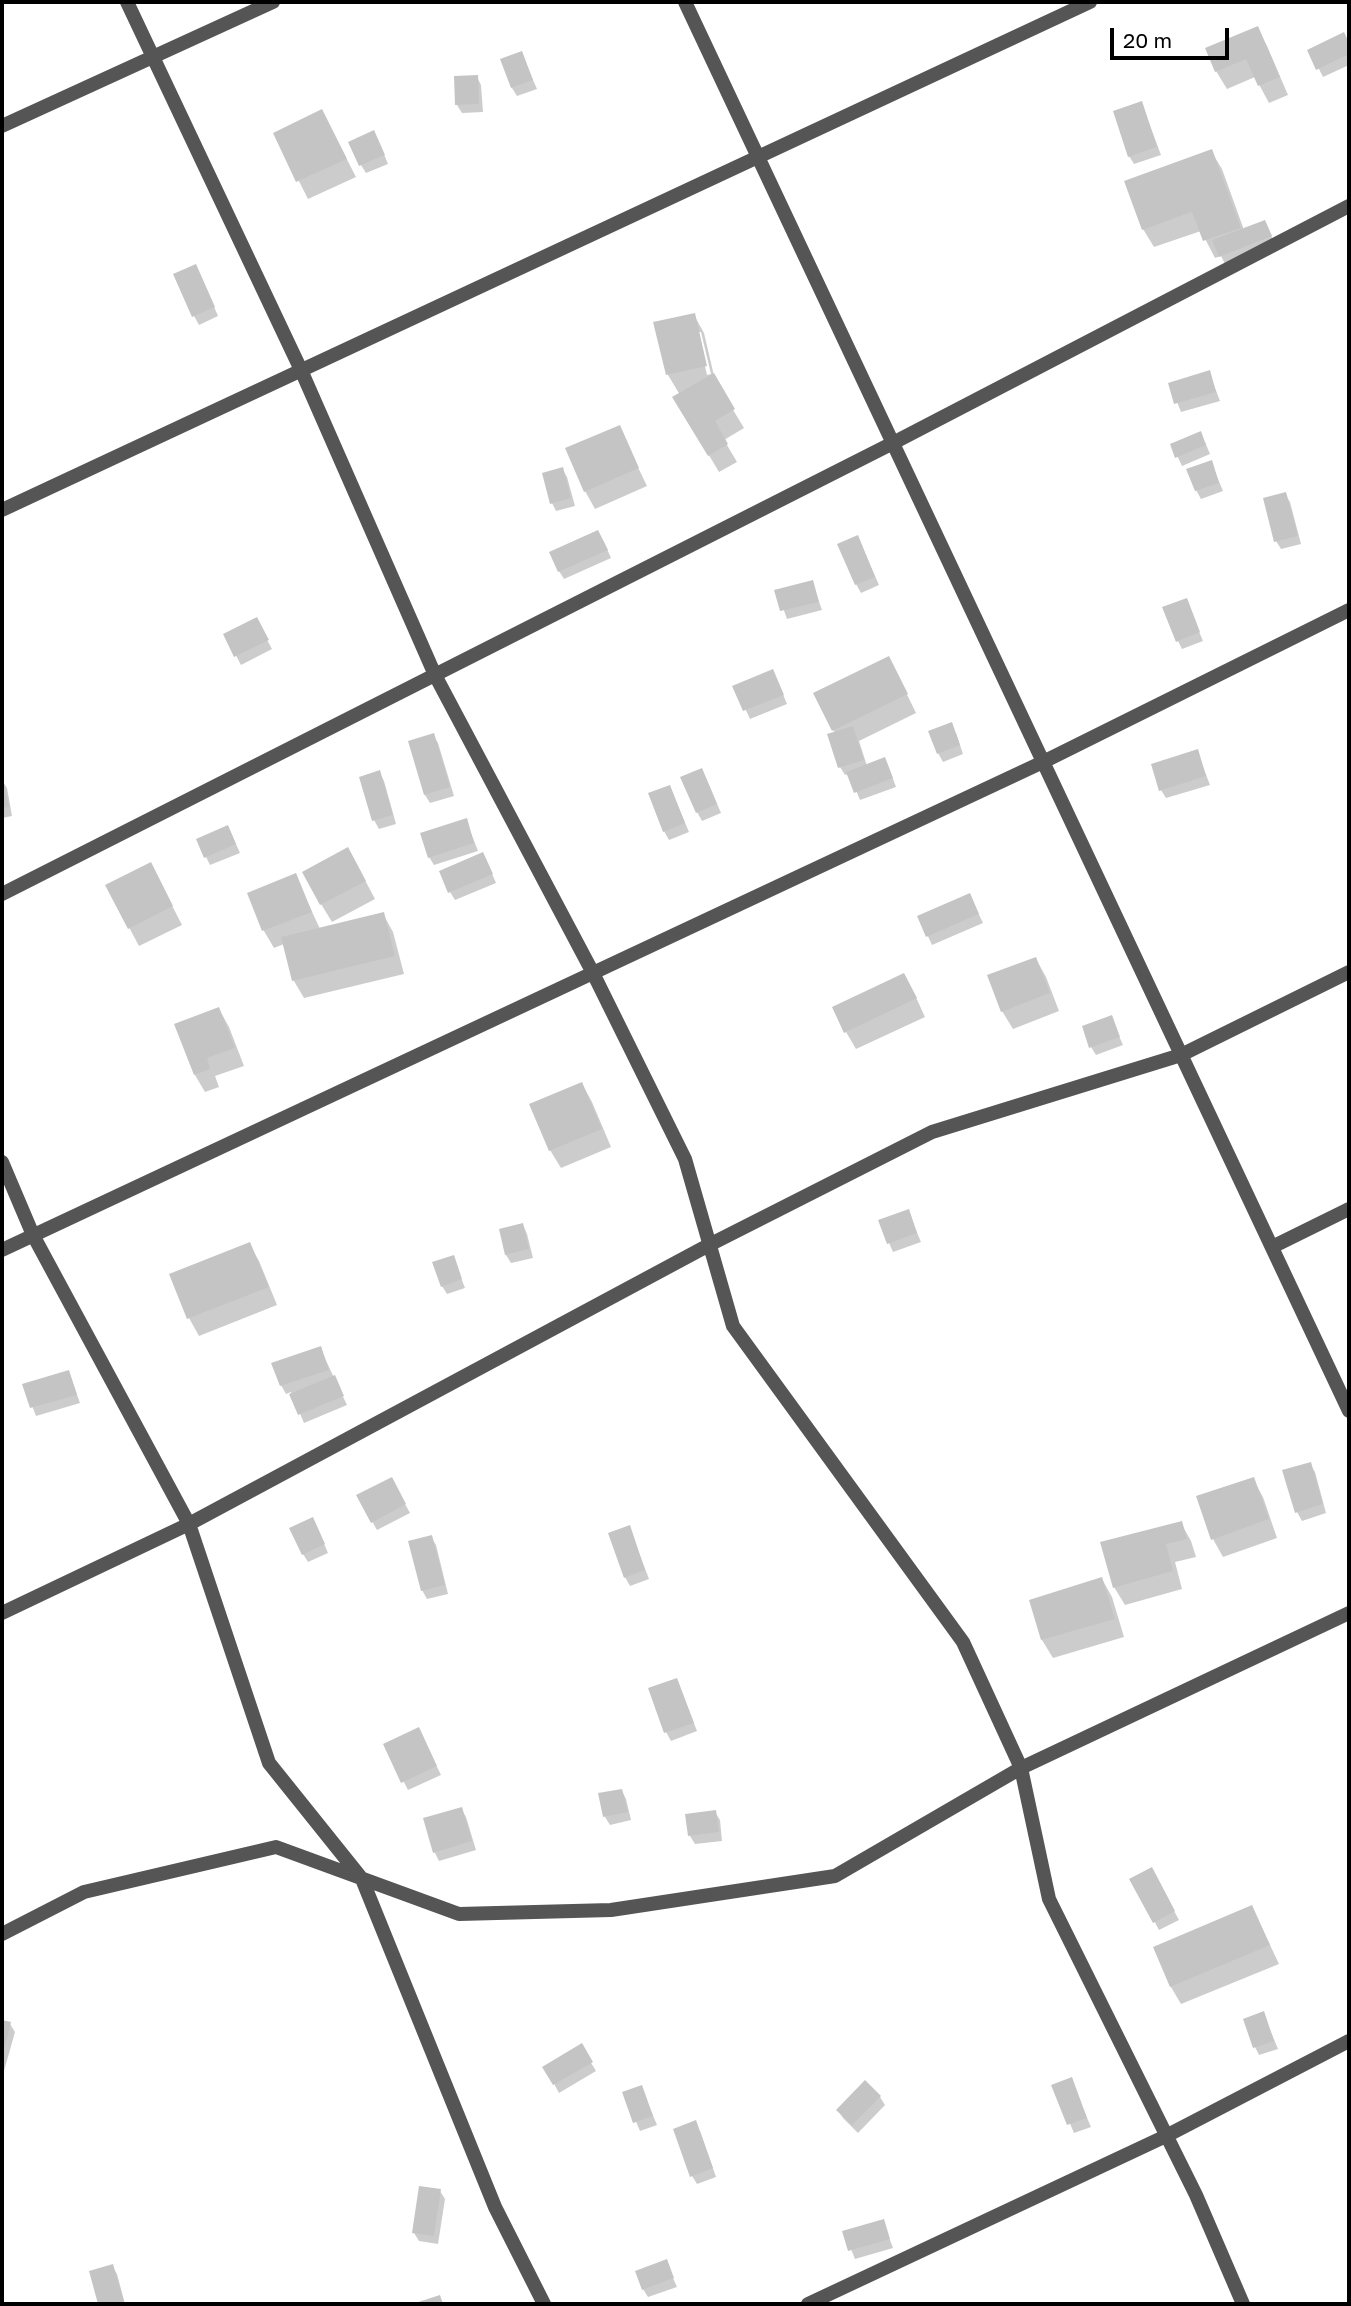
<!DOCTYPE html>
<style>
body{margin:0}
#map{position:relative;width:1351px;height:2306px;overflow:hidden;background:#fff;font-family:"Golos Text",sans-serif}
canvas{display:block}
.frame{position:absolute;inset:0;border:4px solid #000;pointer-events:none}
.scale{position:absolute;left:1110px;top:28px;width:119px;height:32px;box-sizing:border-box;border:4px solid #000;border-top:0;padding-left:9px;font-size:21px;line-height:24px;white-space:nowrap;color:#000;-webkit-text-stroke:5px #fff;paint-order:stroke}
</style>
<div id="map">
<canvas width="1351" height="2306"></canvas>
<div class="frame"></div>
<div class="scale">20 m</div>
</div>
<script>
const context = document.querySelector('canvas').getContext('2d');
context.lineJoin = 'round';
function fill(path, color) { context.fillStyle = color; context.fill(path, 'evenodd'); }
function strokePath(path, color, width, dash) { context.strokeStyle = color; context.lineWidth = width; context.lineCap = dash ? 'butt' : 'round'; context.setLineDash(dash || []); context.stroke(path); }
fill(new Path2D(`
 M1257,28L1267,46L1288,95L1269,103L1255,77L1227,89L1216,71Z
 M1344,35L1349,45V65L1323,77L1310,51Z
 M521,53L537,89L517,96L512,88Z
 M477,77L481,85L483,112L462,113L457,105Z
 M1142,104L1161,155L1134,164L1129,156Z
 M322,111L356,177L308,199L275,134Z
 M378,140L388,164L366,173L361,165Z
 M1211,151L1222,169L1244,230H1269L1275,245L1225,264L1221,256L1215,258L1201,231L1154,247L1143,229Z
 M200,274L218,316L199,325L194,316Z
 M694,315L704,333L715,380L744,428L724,440L737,462L719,472L685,415L680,395L668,375L656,324ZM697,332H701L711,374L707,375Z
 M1209,372L1220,401L1181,412L1170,384Z
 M619,428L647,486L595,509L585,491Z
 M1205,442L1210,454L1182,466L1172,445Z
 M1211,462L1223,491L1201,499L1196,490Z
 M562,469L567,477L575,506L556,511L552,503Z
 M1285,494L1290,502L1301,544L1281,549L1276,541Z
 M603,540L611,558L564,579L559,571Z
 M862,546L879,585L861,593L856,584Z
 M812,582L822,610L787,619L777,591Z
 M1186,600L1203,641L1182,649L1178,641Z
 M256,620L272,649L241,665L225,635Z
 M898,676L916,713L859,741L867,766L889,768L896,787L860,800L849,774L845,775L840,767L835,733L816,694Z
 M777,680L787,704L750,719L735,687Z
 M956,733L963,754L943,762L938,753Z
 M433,735L438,743L454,796L430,803L425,795L410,742Z
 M1197,751L1210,785L1166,798L1161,790Z
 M379,772L384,781L396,824L379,829L374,820Z
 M706,778L721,813L702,821L697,812Z
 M2,780L7,788L12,816L2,818Z
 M670,787L689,832L669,840L664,831Z
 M466,820L478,851L434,865L429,857Z
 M232,835L240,853L210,865L206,857Z
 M487,862L496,883L455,900L450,892Z
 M358,867L375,899L332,922L321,904Z
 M295,875L320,929L383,914L393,932L404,974L304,998L294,981L284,944L274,948L264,931L249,894Z
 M160,882L182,925L139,946L107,886Z
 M974,904L983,923L932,945L919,917Z
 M1036,959L1046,977L1059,1011L1013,1029L1002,1011Z
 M914,993L925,1017L856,1049L846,1032Z
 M219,1009L229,1027L244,1066L215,1076L219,1087L205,1092L195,1075Z
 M1111,1018L1123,1045L1096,1055L1091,1047Z
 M582,1084L592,1102L611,1147L561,1168L550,1150Z
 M908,1211L921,1242L893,1252L889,1243Z
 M523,1225L527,1234L533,1258L511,1263L506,1255L501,1230Z
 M249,1244L259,1261L277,1305L199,1336L189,1318Z
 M453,1257L465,1288L447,1294L442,1286Z
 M320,1348L347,1405L304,1423L291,1392L286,1394L281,1385Z
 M69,1372L80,1403L36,1416L24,1385Z
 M1310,1464L1315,1472L1326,1513L1302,1521L1297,1512Z
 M391,1479L410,1513L377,1530L358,1496Z
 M1253,1479L1263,1497L1277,1538L1223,1557L1213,1539Z
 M1181,1523L1191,1541L1196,1557L1175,1562L1182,1589L1125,1605L1114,1587Z
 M317,1527L328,1553L308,1562L303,1554Z
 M629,1527L649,1579L630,1586L625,1577Z
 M431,1537L436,1545L448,1594L427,1599L422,1590Z
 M1102,1579L1112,1597L1124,1637L1053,1658L1042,1640L1031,1601Z
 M677,1680L697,1731L671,1741L666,1732Z
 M423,1738L441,1775L408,1790L385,1745Z
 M622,1791L626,1799L631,1820L610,1825L605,1817Z
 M461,1809L466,1817L476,1850L439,1861L435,1853L425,1820Z
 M715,1812L720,1820L722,1841L695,1844L690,1836Z
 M1151,1869L1179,1920L1159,1930L1132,1880Z
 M1252,1907L1279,1964L1181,2004L1171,1987L1155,1948Z
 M1263,2013L1278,2049L1259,2055L1255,2047Z
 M2,2021L10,2024L15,2032L2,2078Z
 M581,2046L596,2071L559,2093L545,2067Z
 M1071,2080L1091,2127L1074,2133L1054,2086Z
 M641,2087L657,2125L640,2131L624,2093Z
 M880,2097L885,2105L858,2133L843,2118L838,2110Z
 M700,2131L716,2177L697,2184L692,2176Z
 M440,2191L445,2199L438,2244L419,2241L414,2233Z
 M883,2221L893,2248L855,2259L844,2232Z
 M666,2262L677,2287L648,2297L643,2289Z
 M112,2266L117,2274L125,2304H100L91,2272Z`), '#0003');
fill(new Path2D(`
 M1258,26L1280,77L1258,86L1246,59L1215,72L1205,48Z
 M1344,32L1349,43V54L1316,70L1307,50Z
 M522,51L533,80L511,88L500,59Z
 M478,75L479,104L455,105L454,76Z
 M1142,101L1157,147L1128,157L1113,111Z
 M322,109L347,159L296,182L273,133Z
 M374,130L385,155L359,166L348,142Z
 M1212,149L1241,228L1203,241L1192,212L1142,230L1124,181Z
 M1265,220L1272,236L1219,257L1212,240Z
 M196,264L215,307L192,317L173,274Z
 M695,313L707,366L666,375L653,322Z
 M1210,370L1216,392L1174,404L1168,383Z
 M714,373L735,409L715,421L728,444L708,456L672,397Z
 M620,425L639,468L584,492L565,448Z
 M1201,431L1206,445L1175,458L1170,444Z
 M1212,460L1219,483L1195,491L1186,469Z
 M563,467L571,498L550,504L542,473Z
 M1286,492L1298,536L1274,542L1263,498Z
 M598,530L608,550L558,572L549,552Z
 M858,535L875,577L855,585L837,544Z
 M813,580L819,602L780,611L774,590Z
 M1187,598L1200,632L1176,642L1162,607Z
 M257,617L269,640L234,657L223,634Z
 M889,656L908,694L832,731L813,693Z
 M773,669L784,695L743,711L732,686Z
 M952,722L960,745L937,754L928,731Z
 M853,726L864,760L838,768L827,734Z
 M434,733L450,787L424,795L408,741Z
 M1198,749L1206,776L1159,791L1151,764Z
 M885,757L893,778L854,793L846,772Z
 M702,768L717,804L696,813L680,777Z
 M380,770L393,815L372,821L359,777Z
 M2,776L9,807L2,808Z
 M670,785L685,823L663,832L648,793Z
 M467,818L474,843L428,858L420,833Z
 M228,825L236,844L204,858L196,839Z
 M348,847L366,881L320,905L302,872Z
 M483,852L493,874L448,893L439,871Z
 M151,862L173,906L128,929L105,885Z
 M296,873L312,912L262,931L247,893Z
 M970,893L979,914L926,937L917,916Z
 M384,912L395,956L292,981L281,937Z
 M1036,957L1050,993L1001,1012L987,975Z
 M904,973L917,998L844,1033L832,1007Z
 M219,1007L235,1048L207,1058L210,1069L194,1075L174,1024Z
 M1112,1015L1120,1037L1089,1048L1082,1026Z
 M582,1082L602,1129L549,1151L529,1104Z
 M909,1209L917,1233L887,1244L878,1220Z
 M523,1223L529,1249L505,1255L499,1229Z
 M250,1242L269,1287L187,1319L169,1274Z
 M454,1255L462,1279L441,1287L432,1262Z
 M321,1346L329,1370L280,1386L271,1363Z
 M69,1370L77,1395L30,1408L22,1384Z
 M335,1375L344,1396L298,1415L289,1394Z
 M1311,1462L1323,1504L1295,1513L1282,1470Z
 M392,1477L406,1504L371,1523L356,1495Z
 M1254,1477L1269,1519L1211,1540L1196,1496Z
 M313,1517L325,1544L302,1555L289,1528Z
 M1182,1521L1187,1539L1166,1544L1173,1571L1113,1588L1100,1542Z
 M630,1525L645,1570L624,1578L608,1533Z
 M432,1535L445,1585L421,1591L408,1541Z
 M1102,1577L1115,1619L1041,1640L1029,1600Z
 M677,1678L694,1723L664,1733L648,1688Z
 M419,1727L437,1766L401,1783L383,1744Z
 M622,1789L628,1812L603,1817L598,1793Z
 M462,1807L472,1841L433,1853L423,1818Z
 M716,1810L719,1832L688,1836L685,1814Z
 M1152,1867L1175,1911L1153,1923L1129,1879Z
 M1252,1905L1270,1945L1170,1987L1153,1947Z
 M1264,2011L1274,2041L1253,2048L1243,2019Z
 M2,2020L11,2022L3,2053H2Z
 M582,2043L593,2062L553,2085L542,2067Z
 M1072,2077L1087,2118L1067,2125L1051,2085Z
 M865,2080L881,2096L852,2125L836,2110Z
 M642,2085L653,2116L633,2123L622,2092Z
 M696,2120L713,2168L690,2177L673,2129Z
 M419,2186L441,2189L434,2236L412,2233Z
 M884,2219L890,2239L848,2251L842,2231Z
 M667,2259L674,2278L642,2290L635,2271Z
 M113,2264L124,2302L98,2304L89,2271Z
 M440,2295L443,2304H412Z`), '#c4c4c4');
strokePath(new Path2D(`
 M127,2L301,370L435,675L593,973L685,1159L733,1326L963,1642L1021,1768L1049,1899L1196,2195L1243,2304
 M685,2L1349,1411
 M2,126L273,2
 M2,510L1090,2
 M2,894L893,443L1349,206
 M2,1162L33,1235L189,1524L269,1763L362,1879L495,2207L544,2304
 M1272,1247L1349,1209
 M2,1250L1043,762L1349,610
 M2,1613L189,1524L709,1245L932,1132L1181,1055L1349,972
 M2,1934L84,1892L276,1847L459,1914L611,1910L835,1876L1021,1768L1349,1613
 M808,2304L1166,2136L1349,2041`), '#555', 14);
</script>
